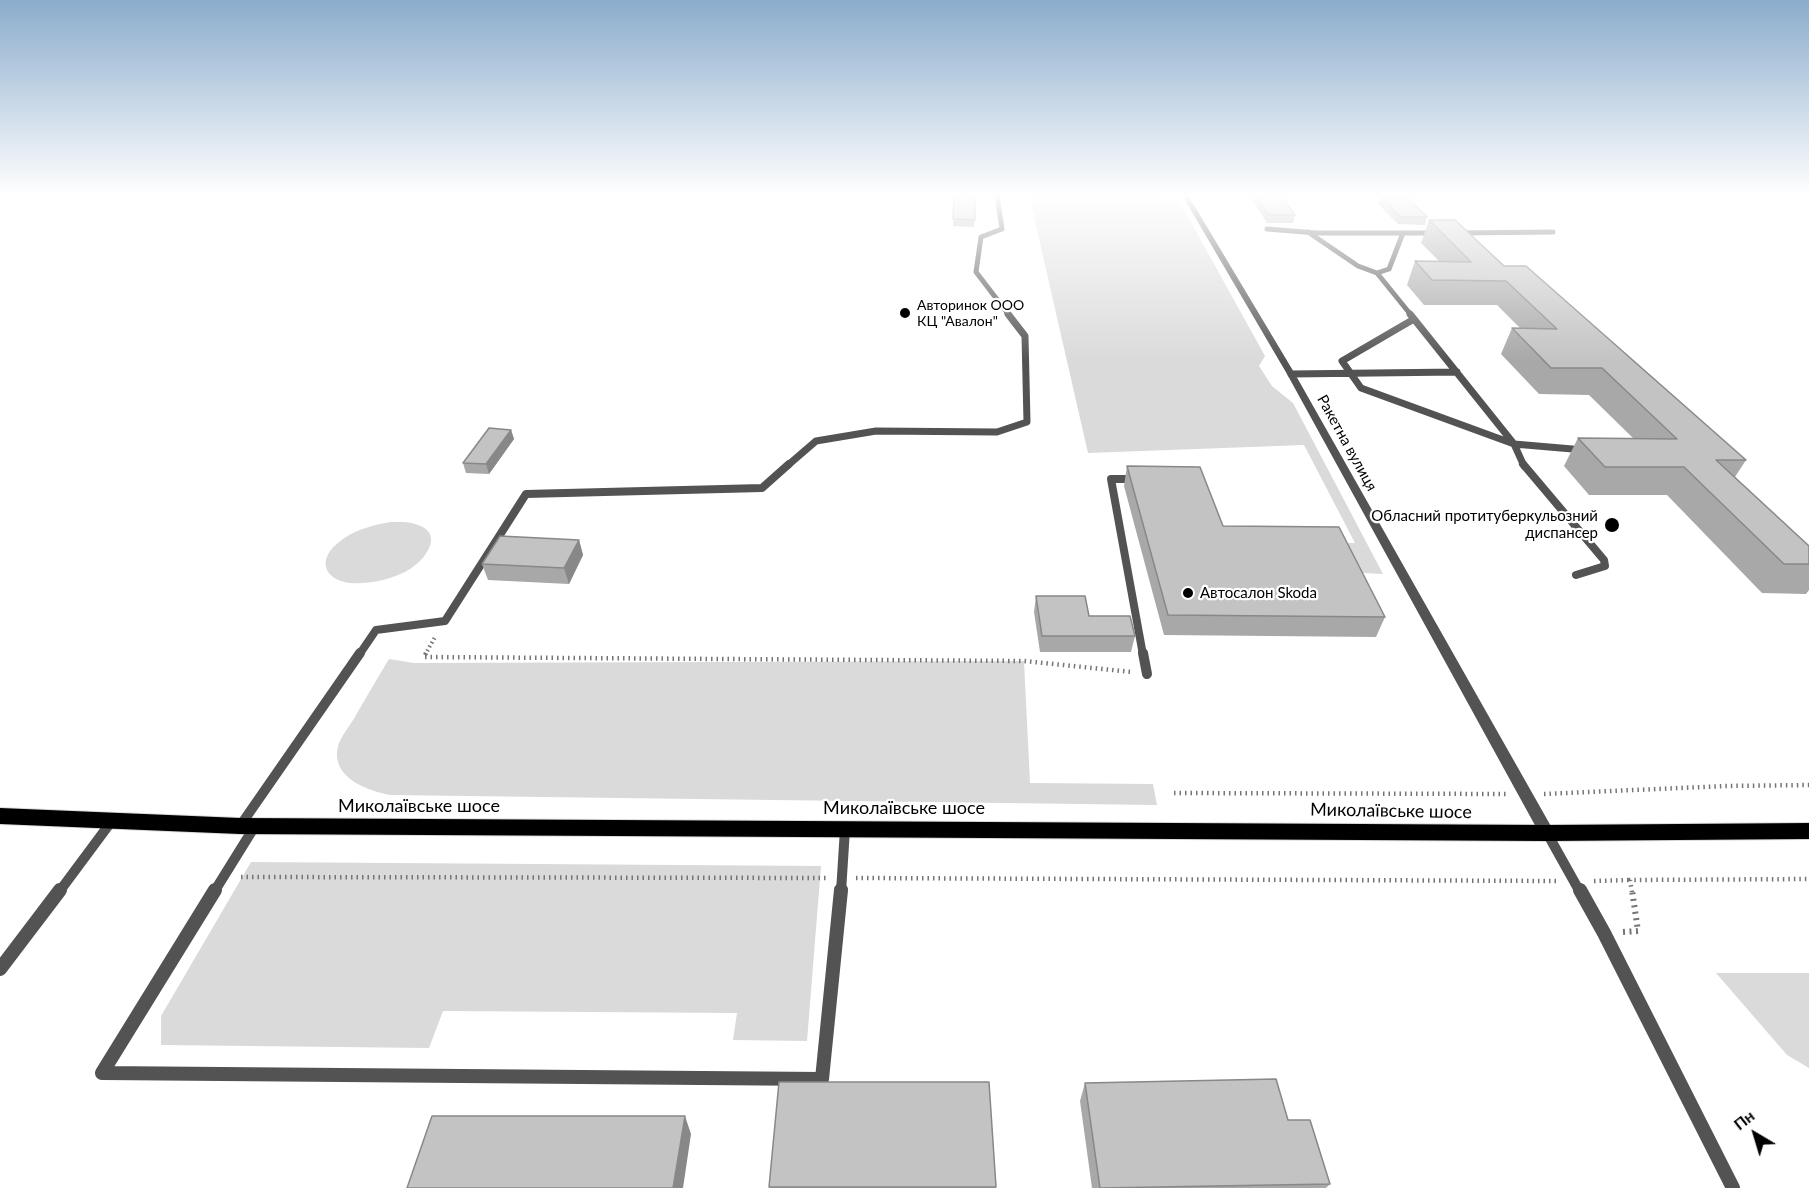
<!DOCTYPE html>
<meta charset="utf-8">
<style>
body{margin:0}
#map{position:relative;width:1809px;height:1188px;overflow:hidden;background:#fff;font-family:Lato,sans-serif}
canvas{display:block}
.north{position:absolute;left:1725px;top:1104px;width:60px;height:60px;-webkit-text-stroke:4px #fff;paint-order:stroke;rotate:322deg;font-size:16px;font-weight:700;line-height:24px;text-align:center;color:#000}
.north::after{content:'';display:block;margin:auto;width:21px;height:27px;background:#000;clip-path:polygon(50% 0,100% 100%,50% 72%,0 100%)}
</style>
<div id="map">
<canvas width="1809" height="1188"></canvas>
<div class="north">Пн</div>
</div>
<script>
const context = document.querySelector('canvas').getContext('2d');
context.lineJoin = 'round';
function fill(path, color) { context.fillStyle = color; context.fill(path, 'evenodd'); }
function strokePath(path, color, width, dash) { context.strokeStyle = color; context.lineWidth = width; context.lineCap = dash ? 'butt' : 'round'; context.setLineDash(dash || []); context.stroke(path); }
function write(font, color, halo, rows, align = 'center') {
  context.font = font + ' Lato,sans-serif'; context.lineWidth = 4.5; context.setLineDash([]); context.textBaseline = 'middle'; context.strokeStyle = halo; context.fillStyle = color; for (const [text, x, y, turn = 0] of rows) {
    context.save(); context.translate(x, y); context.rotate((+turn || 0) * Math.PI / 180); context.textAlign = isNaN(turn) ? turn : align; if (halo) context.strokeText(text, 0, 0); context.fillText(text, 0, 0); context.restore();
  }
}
fill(new Path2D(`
 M1045,195C1085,195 1146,187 1182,206L1265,356L1259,366L1272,386L1293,403L1383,574L1344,572L1330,543H1355L1304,445L1088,453L1031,204V201Z
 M390,522C399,522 409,521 418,525C444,534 426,559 410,569C395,578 379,582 362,583C327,586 311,561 343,539C357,529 374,525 390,522Z
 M389,659L414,663L1024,661L1030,783L1153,784L1157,805L390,795C365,790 328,776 339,743C343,734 351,724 356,715C367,696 378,677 389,659Z
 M251,862L821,866L807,1041L733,1040L737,1013L443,1011L429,1048L161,1045V1016Z
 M1716,973H1809V1068L1787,1055Z`), '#dadada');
const primary = new Path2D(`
 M0,808L240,818L1547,825L1809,823V839L1547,841L240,834L0,824Z`);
strokePath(primary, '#dbdbdb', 2);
strokePath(new Path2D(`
 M589,195H611`), '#757575', 2, [1, 1.5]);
strokePath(new Path2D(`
 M425,655L435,637`), '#757575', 4, [1.5, 3]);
strokePath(new Path2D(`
 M426,653L424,657L1024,661L1132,672
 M1174,793L1506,794
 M1544,794L1725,786L1809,785
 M241,877L828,878
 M856,878L1557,881
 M1594,881L1630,880
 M1632,892L1630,880L1809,879`), '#757575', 4.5, [1.5, 4]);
strokePath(new Path2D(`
 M1623,932L1638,931L1632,890`), '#757575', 6, [2, 4.5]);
strokePath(new Path2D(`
 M997,195L1002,229L981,237L976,272L1009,315
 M1267,229L1317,233H1436
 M1308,232L1358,266L1377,273L1411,315
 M1456,233L1553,232
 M1377,273L1389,269L1403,233`), '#535353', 5);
strokePath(new Path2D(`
 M1410,314L1514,444L1524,466
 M1414,319L1342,361L1361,388L1514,444L1584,450
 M1291,374L1457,372
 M787,466L816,441L876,431L997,432L1027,422L1025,336L1008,314`), '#535353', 7);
strokePath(new Path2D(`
 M1523,464L1604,560L1605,566L1576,575
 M1136,479H1111L1143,655
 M359,655L376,630L445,621L526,494L762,488L789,464`), '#535353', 8);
strokePath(new Path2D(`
 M1143,653L1147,674
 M240,826L360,653
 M1547,833L1580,892
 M59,892L111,822
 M214,892L255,826
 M841,892L845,829`), '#535353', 10);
strokePath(new Path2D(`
 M1580,890L1604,933L1733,1188
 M0,969L60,890
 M102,1073L822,1079L841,890
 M102,1073L215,890`), '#535353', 14);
fill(new Path2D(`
 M1182,195H1188L1295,374L1552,828L1555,833L1552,838L1547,839L1542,838L1287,374Z`), '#535353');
fill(primary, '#000');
fill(new Path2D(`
 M954,195H975L974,227L953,226Z
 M1254,195H1281L1295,215L1293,223H1267L1253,201Z
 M1381,197L1427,217L1425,225L1398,224L1378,204Z
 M1429,220L1504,266L1746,460L1735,477L1809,546V590L1806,594L1762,593L1667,495H1589L1564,466L1578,438H1633L1589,395L1539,394L1501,354L1512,328H1520L1497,305H1424L1407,285L1415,261H1439L1421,243Z
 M511,430L514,439L489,474L466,473L463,463Z
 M1127,466L1223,526L1385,617L1376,637L1164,635L1124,486Z
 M579,540L583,555L569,584L488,580L482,564Z
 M1036,596L1089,616L1135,636L1131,652H1040L1034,612Z
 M779,1082H989L996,1188H769Z
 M1085,1083L1288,1120L1330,1184L1326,1188H1092L1080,1101Z`), '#a8a8a8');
fill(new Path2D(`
 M511,430L514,439L489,474L486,464Z
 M579,540L583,555L569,584L564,568Z
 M685,1116L691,1134L683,1188H673Z`), '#888');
const building = new Path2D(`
 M954,195H975V220L953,219Z
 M1255,195H1281L1295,215H1269Z
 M1381,197H1407L1427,217H1400Z
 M1429,220H1455L1504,266H1526L1746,460H1716L1809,546V564H1784L1684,467H1605L1578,438L1677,439L1602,368H1551L1512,328L1557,329L1506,281L1432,280L1415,261L1471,262Z
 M489,428L511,430L486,464L463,463Z
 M1127,466L1200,467L1223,526L1339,527L1385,617L1168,615Z
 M500,536L579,540L564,568L482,564Z
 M1036,596H1085L1089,616H1130L1135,636H1042Z
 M1276,1079L1288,1120H1310L1330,1184L1100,1188L1085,1083Z
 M779,1082H989L996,1187H769Z
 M432,1116H685L673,1188H407Z`);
fill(building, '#c3c3c3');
strokePath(building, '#888', 1.5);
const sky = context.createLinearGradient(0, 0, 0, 361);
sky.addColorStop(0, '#8baccc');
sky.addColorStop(0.54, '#fff');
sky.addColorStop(1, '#ffffff00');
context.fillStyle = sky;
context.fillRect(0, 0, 1809, 361);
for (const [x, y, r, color] of [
 [905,313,6,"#000"],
 [1612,525,8,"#000"],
 [1188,593,6,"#000"]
]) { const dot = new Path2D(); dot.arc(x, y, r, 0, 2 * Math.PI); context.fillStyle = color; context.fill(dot); strokePath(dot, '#fff', 2); }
write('14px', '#000', '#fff', [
 ["Авторинок ООО",917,305],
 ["КЦ \"Авалон\"",917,321]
], 'left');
write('15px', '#000', '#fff', [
 ["Ракетна вулиця",1347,443,61]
]);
write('15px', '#000', '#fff', [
 ["Обласний протитуберкульозний",1598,516],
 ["диспансер",1598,533],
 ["Автосалон Skoda",1200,593,"left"]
], 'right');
write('18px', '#000', '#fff', [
 ["Миколаївське шосе",419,806],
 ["Миколаївське шосе",904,808],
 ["Миколаївське шосе",1391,811,1]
]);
</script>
